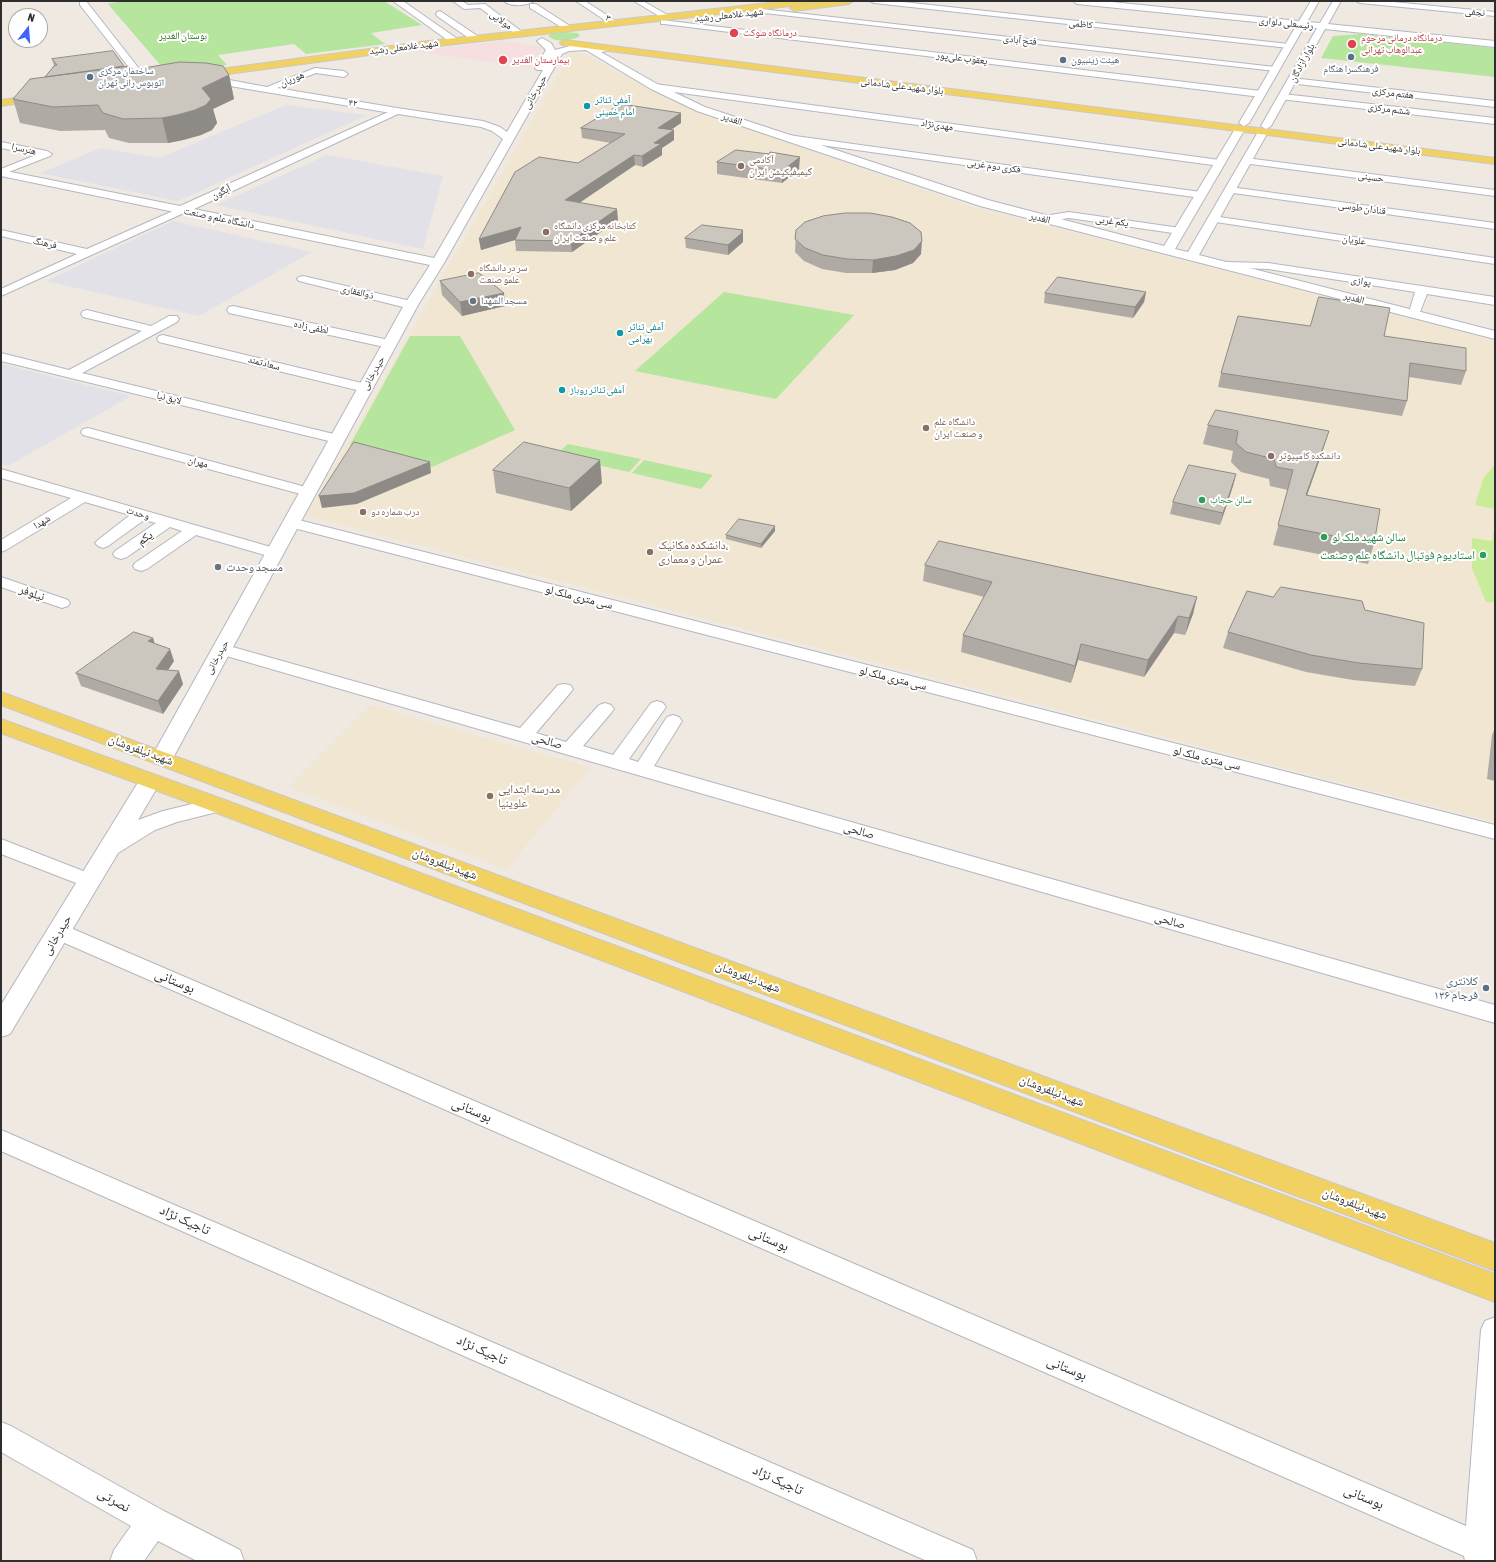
<!DOCTYPE html>
<meta charset="utf-8">
<style>
body{margin:0}
#map{position:relative;width:1496px;height:1562px;overflow:hidden;background:#efe9e1;font-family:"Asap Condensed",sans-serif}
canvas{display:block}
.frame{position:absolute;inset:0;border:2px solid #2e2e2e;pointer-events:none}
.north{position:absolute;left:8px;top:8px;width:40px;height:40px;box-sizing:border-box;background:#fff;border:1px solid #ababab;border-radius:50%;rotate:17deg;font-size:11px;font-weight:700;line-height:16px;text-align:center;color:#2e2e2e}
.north::after{content:'';display:block;margin:auto;width:14px;height:18px;background:#4264fb;clip-path:polygon(50% 0,100% 100%,50% 72%,0 100%)}
</style>
<div id="map">
<canvas width="1496" height="1562"></canvas>
<div class="frame"></div>
<div class="north">N</div>
</div>
<script>
const context = document.querySelector('canvas').getContext('2d');
context.lineJoin = 'round';
function fill(path, color) { context.fillStyle = color; context.fill(path, 'evenodd'); }
function strokePath(path, color, width, dash) { context.strokeStyle = color; context.lineWidth = width; context.lineCap = dash ? 'butt' : 'round'; context.setLineDash(dash || []); context.stroke(path); }
function write(font, color, halo, rows, align = 'center') {
  context.font = font + ' "Asap Condensed","Noto Naskh Arabic",sans-serif'; context.lineWidth = 4; context.setLineDash([]); context.textBaseline = 'middle'; context.strokeStyle = halo; context.fillStyle = color; for (const [text, x, y, turn = 0] of rows) {
    context.save(); context.translate(x, y); context.rotate((+turn || 0) * Math.PI / 180); context.textAlign = isNaN(turn) ? turn : align; if (halo) context.strokeText(text, 0, 0); context.fillText(text, 0, 0); context.restore();
  }
}
fill(new Path2D(`
 M286,105L367,115L178,201L40,173L101,148L159,158Z
 M327,155L443,176L423,249L216,205Z
 M173,221L312,252L199,316L46,281Z
 M1,364H2L131,396L8,466L1,464Z`), '#e3e1e8');
fill(new Path2D(`
 M577,51L694,110L973,207L1495,340V822L306,516L571,52Z
 M371,705L470,734L590,767L507,869L289,787Z`), '#f0e6d1');
fill(new Path2D(`
 M505,41L542,47L530,68L413,51Z`), '#f5dfe0');
fill(new Path2D(`
 M121,1H384L422,25L371,33L385,44L306,54L294,44L218,55L227,65L168,74L108,4Z
 M565,32L578,33L580,36C572,41 555,43 548,36L551,34Z
 M1361,34L1495,48V77L1321,58L1333,36Z
 M724,292L854,315L776,399L635,371Z
 M410,336H460L515,430L432,467L350,445Z
 M568,444L641,459L629,472L560,457L558,453Z
 M644,460L713,475L701,489L632,473Z`), '#b6e59e');
fill(new Path2D(`
 M1495,465V509L1475,505L1484,477Z
 M1495,523V602H1486L1472,568V538L1492,541Z`), '#c9ec9a');
const street = new Path2D(`
 M80,1H86L148,80L149,82L148,84H142L80,5Z
 M453,1H462L468,5L485,4L525,34L521,36H518L480,8L464,9Z
 M504,1H534C527,6 510,7 504,1Z
 M576,1H585L619,23L615,25H612Z
 M634,1H643L671,17L670,19H664Z
 M870,1H894L1289,44L1293,46L1289,48L874,3Z
 M1356,1H1383L1495,12V16L1360,3Z
 M530,4H536L573,28L569,30H566L530,8Z
 M761,9L1275,67L1279,69L1275,71L764,13L760,11Z
 M661,20L1261,91L1265,94L1261,97L664,24H661Z
 M315,68L344,71L348,74L344,77L316,73L277,88L397,108L401,111L397,114L224,85L220,82L224,79L267,87Z
 M1292,78L1495,101V107L1289,83L1288,81L1289,79Z
 M655,84L1220,160L1225,163L1220,166L652,89L651,87L652,85Z
 M1283,94L1495,118V124L1280,99L1279,97Z
 M788,135L1201,192L1206,195L1201,198L785,140L783,138Z
 M1,142L47,151L52,154L50,156L1,175V169L36,155L1,148Z
 M1246,158L1495,190V196L1243,163L1241,161Z
 M1230,187L1495,223V229L1226,192L1225,190L1226,188Z
 M182,207L187,210L186,212L1,296V289L77,254L1,236V230L87,249Z
 M1069,212L1180,228L1185,231L1180,234L1069,218L1044,222L1039,219L1044,216Z
 M1213,216L1495,258V264L1209,221L1208,219L1209,217Z
 M1226,262L1268,263L1495,297V305L1427,294L1420,312H1412L1410,309L1415,292L1268,269L1222,267L1220,265L1222,263Z
 M303,276L415,302L417,305L415,308L411,309L299,281L297,279L299,277Z
 M233,306L389,340L393,341L395,344L393,347L389,348L229,313L227,310L229,307Z
 M87,310L151,326L169,316H177L179,319L177,322L82,373L342,436L344,439L342,442L337,443L1,361V353L69,370L142,331L83,317L81,314L83,311Z
 M163,335L370,385L372,388L370,391L365,392L159,342L157,339L159,336Z
 M88,428L313,489L315,492L313,495L308,496L83,435L81,432L83,429Z
 M1,469L281,550L283,553L281,556L275,558L196,535L147,569L141,571L135,569L133,566L135,563L182,531L170,527L127,557L121,559L115,557L113,554L115,551L156,523L144,520L108,546L103,548L98,546L95,543L98,540L130,515L85,502L6,550L1,552V540L71,498L1,478Z
 M291,518L1495,825V839L286,526L283,523L286,520Z
 M1,577L68,600L70,603L68,606L62,608L1,587Z
 M222,644L520,728L558,685L564,684L570,685L573,689L570,693L536,733L566,742L599,705L605,703L611,705L614,709L611,713L583,746L613,755L651,703L657,701L663,703L666,707L629,759L638,762L667,717L673,715L679,717L682,721L654,766L1495,1005V1023L216,653L213,649L216,645Z
 M1,839L96,876L99,881L96,886L89,888L1,854Z
 M59,923L1466,1526L1481,1330L1485,1321L1495,1317V1561H1465L1464,1556L51,937L48,931L51,925Z
 M1,1130L973,1550L977,1561H927L1,1151Z
 M1,1422L11,1426L164,1511L240,1550L244,1561H197L158,1541L144,1561H110L114,1550L131,1526L1,1452Z`);
const secondary = new Path2D(`
 M393,1H403L456,38L451,44H445L443,42L446,39Z
 M1073,1H1102L1299,21L1311,1H1319L1307,22L1320,23L1333,1H1341L1328,24L1495,41V47L1325,29L1271,126L1266,129L1261,126L1317,28L1304,27L1249,123L1244,126L1239,123L1296,26L1077,4Z
 M440,11L479,37L481,39L479,41H473L437,16L436,14L437,12Z
 M542,38L551,43L555,50L574,45L606,47L608,49L606,51L601,52L659,85L705,107L988,200L1164,246L1235,129L1240,126L1244,127L1245,129L1175,249L1188,252L1258,132L1263,129L1267,130L1268,132L1199,255L1495,331V339L980,206L697,111L651,89L586,50L569,51L562,54L444,263L418,305L173,758L170,763L162,765L154,763L151,758L404,305L430,265L1,176V170L180,206L397,108L483,121L500,127L507,132L543,70H537L535,68L546,50L537,41ZM398,114L481,127L492,131L503,139L434,258L194,209Z
 M150,774L158,776L161,781L138,820L163,811L217,798L225,800L228,805L225,810L177,822L155,830L118,853L10,1034L1,1037V1005L142,776Z`);
const primary = new Path2D(`
 M786,1H812L808,4L429,47L198,78L193,75L198,72L429,41Z
 M829,1H853L849,4L794,11L790,8L794,5Z
 M565,40L1495,158V164L562,45L560,43L562,41Z
 M43,94L48,97L47,99L1,106V100Z
 M1,692L1495,1243V1271L1,705Z
 M1,719L225,800L1495,1274V1302L209,810L1,733Z`);
strokePath(street, '#b4b7c1', 2);
strokePath(secondary, '#b4b7c1', 2);
strokePath(primary, '#c9c9c9', 2);
fill(street, '#fff');
fill(secondary, '#fff');
fill(primary, '#f2d163');
fill(new Path2D(`
 M52,59L124,66L135,71L229,75L234,99L213,109L217,123L212,130L201,135L183,140L168,143H129L109,138L105,130L60,131L20,123L13,99L45,77L54,66Z
 M681,113V123L672,129L674,140L662,148V155L643,167L635,165L579,203L618,220L572,252L516,251L515,240L481,250L479,239L578,163L611,143L582,138L581,128Z
 M717,162L799,169L782,183L717,174Z
 M743,230V242L728,255L686,248L685,238Z
 M796,230L921,254L913,263L895,270L872,273H846L822,269L804,261L795,252Z
 M440,281L505,306L462,316L442,295Z
 M1146,292L1144,302L1133,318L1044,303L1045,293Z
 M1384,336L1466,371L1461,385L1409,377L1407,401L1402,416L1218,387L1221,373Z
 M1208,425L1323,450L1307,495L1374,544L1368,564L1273,545L1288,490L1270,486L1269,479L1241,472L1231,462L1233,451L1203,444Z
 M493,470L602,483L571,511L496,493Z
 M1236,474L1233,486L1220,525L1170,514L1173,502Z
 M775,526V531L761,548L726,539V535Z
 M925,565L1197,597L1193,614L1185,635L1174,633L1144,677L1078,660L1071,683L961,652L963,635L984,597L923,581Z
 M1273,597L1365,610L1422,669L1415,686L1353,680L1306,672L1223,648L1228,632Z
 M153,638L154,643L174,661L168,670L183,684L163,714L81,686L76,673Z
 M1495,728V781L1487,779L1492,735Z`), '#afaba4');
fill(new Path2D(`
 M229,75L234,99L213,109L217,123L212,130L201,135L183,140L168,143L162,118L202,88Z
 M681,113V123L659,138L658,128Z
 M674,130V140L662,148V155L643,167L642,156L654,143Z
 M634,155L635,165L566,212L565,200Z
 M800,157L799,169L782,183V171Z
 M617,209L618,220L572,252L571,241Z
 M521,227L515,240L481,250L479,239Z
 M743,230V242L728,255V245Z
 M922,241L921,254L913,263L895,270L872,273L873,260Z
 M1146,292L1144,302L1133,318L1135,307Z
 M504,293L505,306L462,316L460,302Z
 M1329,431L1323,450L1300,515L1306,495Z
 M600,460L602,483L571,511L569,488Z
 M430,462L431,473L357,504L322,508L319,496Z
 M1236,474L1233,486L1220,525L1223,513Z
 M775,526V531L761,548V544Z
 M1197,597L1193,614L1185,635L1189,618Z
 M1178,616L1174,633L1144,677L1148,660Z
 M153,638L157,651L148,641Z
 M1081,644L1078,660L1071,683L1075,666Z
 M170,649L174,661L160,682L156,669Z
 M179,671L183,684L163,714L158,701Z`), '#8e8b86');
const building = new Path2D(`
 M113,51L124,66L45,77L54,66L57,65L52,59Z
 M180,62L206,63L223,66L229,75L202,88L211,99L206,105L195,110L177,115L162,118L123,119L103,113L98,105L53,107L13,99L30,79L130,66L135,71L144,68Z
 M621,104L681,113L658,128L674,130L654,143L661,144L642,156L634,155L565,200L617,209L571,241L515,240L521,227L479,239L515,172L539,157L578,163L625,134L581,128Z
 M736,150L769,154L770,152L800,157L782,171L717,162Z
 M845,213H870L892,217L910,223L921,232L922,241L914,250L896,256L873,260L847,259L823,255L805,248L795,239L796,230L805,222L823,216Z
 M702,225L743,230L741,232H743L728,245L685,238Z
 M479,273L504,293L460,302L440,281Z
 M1058,277L1146,292L1135,307L1045,293Z
 M1319,297L1390,308L1384,336L1466,348V371L1410,363L1407,401L1221,373L1238,316L1310,326Z
 M1216,410L1329,431L1306,495L1380,509L1374,544L1278,525L1293,470L1276,467L1274,459L1246,452L1236,443L1238,431L1208,425Z
 M354,442L430,462L354,493L319,496Z
 M524,442L600,460L569,488L493,470Z
 M1189,465L1236,474L1223,513L1173,502Z
 M739,519L775,526L761,544L726,535Z
 M939,541L1197,597L1189,618L1178,616L1148,660L1081,644L1075,666L963,635L992,582L925,565Z
 M1281,587L1362,601L1365,610L1424,623L1422,669L1359,663L1311,655L1228,632L1247,591L1273,597Z
 M134,632L153,638L148,641L170,649L156,669L179,671L158,701L76,673Z`);
fill(building, '#cbc7bf');
strokePath(building, '#8e8b86', 1);
for (const [x, y, r, color] of [
 [734,33,5,"#e0444e"],
 [1352,44,5,"#e0444e"],
 [1351,57,4,"#5c6f8a"],
 [503,60,5,"#e0444e"],
 [1063,60,4,"#5c6f8a"],
 [90,77,4,"#5c6f8a"],
 [587,106,4,"#0f9aa8"],
 [741,166,4,"#8d6e63"],
 [546,232,4,"#8d6e63"],
 [471,274,4,"#8d6e63"],
 [473,301,4,"#6b7280"],
 [620,333,4,"#0f9aa8"],
 [562,390,4,"#0f9aa8"],
 [926,428,4,"#8d6e63"],
 [1271,456,4,"#8d6e63"],
 [1202,500,4,"#2e9e5b"],
 [363,512,4,"#8d6e63"],
 [1324,537,4,"#2e9e5b"],
 [650,552,4,"#8d6e63"],
 [1483,555,4,"#2e9e5b"],
 [218,567,4,"#6b7280"],
 [490,796,4,"#8d6e63"],
 [1486,988,4,"#5c6f8a"]
]) { const dot = new Path2D(); dot.arc(x, y, r, 0, 2 * Math.PI); context.fillStyle = color; context.fill(dot); strokePath(dot, '#fff', 1.5); }
write('10px', '#2e2e2e', '#fff', [
 ["نجفی",1475,12,5],
 ["شهید غلامعلی رشید",729,15,-6],
 ["۳",608,18,32],
 ["مولایی",501,20,36],
 ["رئیسعلی دلواری",1286,23,6],
 ["کاظمی",1081,24,6],
 ["فتح آبادی",1020,40,6],
 ["شهید غلامعلی رشید",404,47,-7],
 ["یعقوب علی‌پور",962,58,7],
 ["بلوار آزادگان",1302,63,-61],
 ["هوریان",292,79,-22],
 ["بلوار شهید علی شادمانی",902,86,7],
 ["حیدرخانی",535,92,-60],
 ["هفتم مرکزی",1393,93,7],
 ["۴۲",353,103,9],
 ["ششم مرکزی",1389,109,7],
 ["الغدیر",732,119,19],
 ["مهدی‌نژاد",937,125,8],
 ["بلوار شهید علی شادمانی",1379,146,7],
 ["هنرسرا",24,149,12],
 ["فکری دوم غربی",994,166,8],
 ["حسینی",1371,177,8],
 ["آبگون",221,192,-25],
 ["قنادان طوسی",1362,208,8],
 ["دانشگاه علم و صنعت",219,218,12],
 ["الغدیر",1040,218,14],
 ["یکم غربی",1112,221,8],
 ["علویان",1354,240,8],
 ["فرهنگ",45,243,13],
 ["پوازی",1361,281,9],
 ["ذوالفقاری",357,292,13],
 ["الغدیر",1354,298,15],
 ["لطفی زاده",311,327,12],
 ["سعادتمند",264,363,14],
 ["حیدرخانی",373,373,-61],
 ["لایق نیا",169,398,14],
 ["مهران",198,462,15],
 ["وحدت",138,513,16],
 ["شهدا",42,522,-32],
 ["حیدرخانی",217,657,-61]
]);
write('10px', '#be3a42', '#fff', [
 ["درمانگاه شوکت",743,33],
 ["درمانگاه درمانی مرحوم",1361,38],
 ["عبدالوهاب تهرانی",1361,50],
 ["بیمارستان الغدیر",512,60]
], 'left');
write('10px', '#2c6e1b', '#fff', [
 ["بوستان الغدیر",183,36]
]);
write('10px', '#4e5e75', '#fff', [
 ["هیئت زینبیون",1071,60],
 ["فرهنگسرا هنگام",1351,69,"center"],
 ["ساختمان مرکزی",98,71],
 ["اتوبوس رانی تهران",98,83]
], 'left');
write('10px', '#0d838f', '#fff', [
 ["آمفی تئاتر",595,100],
 ["امام خمینی",595,112],
 ["آمفی تئاتر",628,327],
 ["بهرامی",628,339],
 ["آمفی تئاتر روباز",570,390]
], 'left');
write('10px', '#785e54', '#fff', [
 ["آکادمی",749,160],
 ["گیمیفیکیشن ایران",749,172],
 ["کتابخانه مرکزی دانشگاه",554,226],
 ["علم و صنعت ایران",554,238],
 ["سر در دانشگاه",479,268],
 ["علمو صنعت",479,280],
 ["دانشگاه علم",934,422],
 ["و صنعت ایران",934,434],
 ["دانشکده کامپیوتر",1279,456],
 ["درب شماره دو",371,512]
], 'left');
write('10px', '#5b616d', '#fff', [
 ["مسجد الشهدا",481,301]
], 'left');
write('10px', '#27864d', '#fff', [
 ["سالن حجاب",1210,500]
], 'left');
write('12px', '#27864d', '#fff', [
 ["سالن شهید ملک لو",1332,537],
 ["استادیوم فوتبال دانشگاه علم وصنعت",1475,555,"right"]
], 'left');
write('12px', '#2e2e2e', '#fff', [
 ["یکم",145,538,-35],
 ["نیلوفر",32,593,19],
 ["سی متری ملک لو",579,597,14],
 ["سی متری ملک لو",893,678,14],
 ["صالحی",547,741,16],
 ["شهید نیلفروشان",141,750,20],
 ["سی متری ملک لو",1207,758,14],
 ["صالحی",859,831,16],
 ["شهید نیلفروشان",445,864,21],
 ["صالحی",1170,921,16],
 ["حیدرخانی",57,935,-59],
 ["شهید نیلفروشان",748,977,21],
 ["شهید نیلفروشان",1052,1091,21],
 ["شهید نیلفروشان",1355,1204,21]
]);
write('12px', '#785e54', '#fff', [
 ["دانشکده مکانیک،",658,545],
 ["عمران و معماری",658,559],
 ["مدرسه ابتدایی",498,789],
 ["علوینیا",498,803]
], 'left');
write('12px', '#5b616d', '#fff', [
 ["مسجد وحدت",226,567]
], 'left');
write('12px', '#4e5e75', '#fff', [
 ["کلانتری",1478,981],
 ["۱۳۶ فرجام",1478,995]
], 'right');
write('14px', '#2e2e2e', '#fff', [
 ["بوستانی",175,981,23],
 ["بوستانی",472,1110,23],
 ["تاجیک نژاد",185,1220,24],
 ["بوستانی",769,1239,23],
 ["تاجیک نژاد",482,1350,24],
 ["بوستانی",1067,1368,23],
 ["تاجیک نژاد",778,1480,24],
 ["بوستانی",1364,1497,23],
 ["نصرتی",114,1500,30]
]);
</script>
